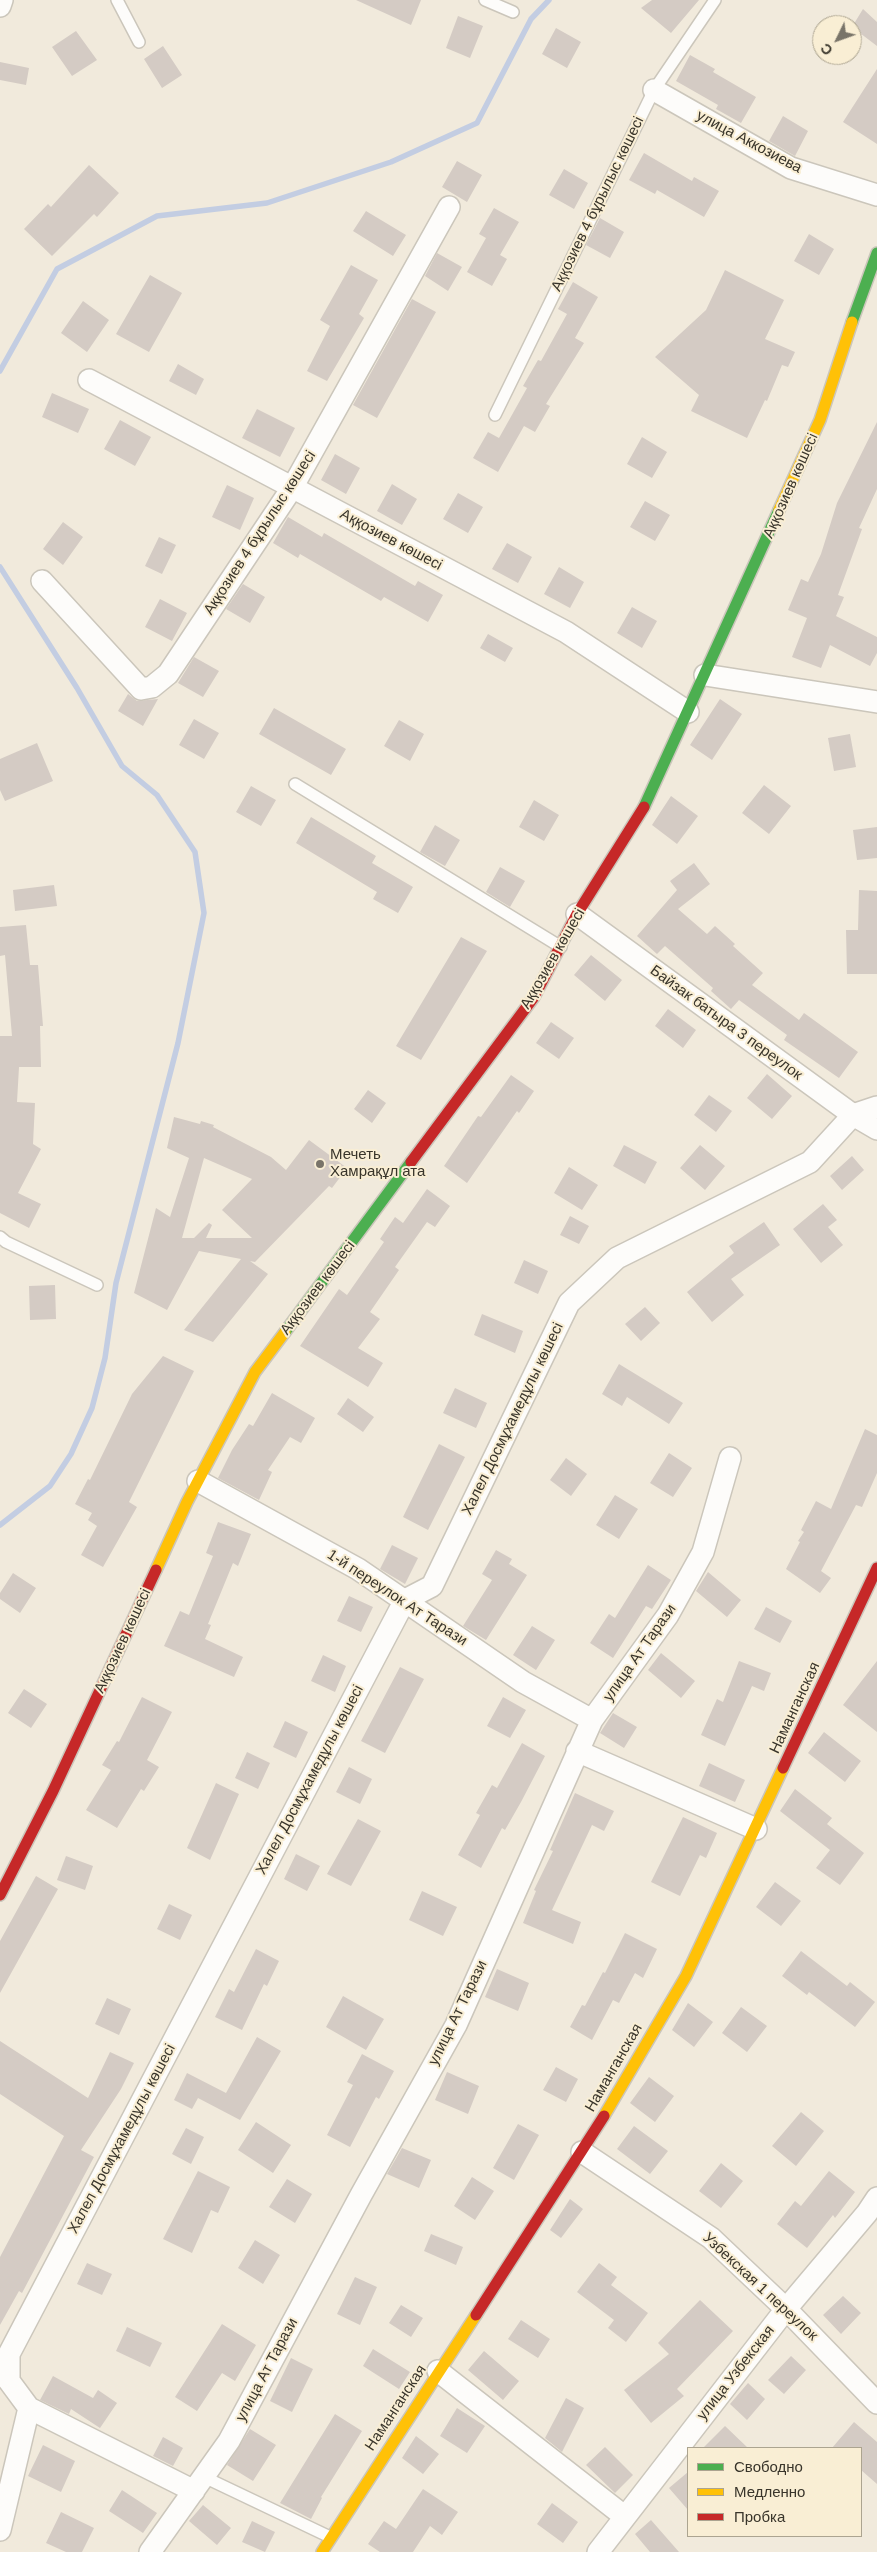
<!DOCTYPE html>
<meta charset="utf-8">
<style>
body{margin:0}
#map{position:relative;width:877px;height:2552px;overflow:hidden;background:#f1eadc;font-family:Helvetica,sans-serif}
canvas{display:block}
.legend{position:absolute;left:687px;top:2447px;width:175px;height:90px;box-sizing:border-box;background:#f9eed4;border:1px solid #aca490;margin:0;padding:6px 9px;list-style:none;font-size:15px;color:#39352b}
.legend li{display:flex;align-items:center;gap:10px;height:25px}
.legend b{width:25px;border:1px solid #aca490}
.north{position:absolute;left:812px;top:15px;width:50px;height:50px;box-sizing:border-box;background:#f9eed4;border:1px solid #aca490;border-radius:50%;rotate:228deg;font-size:14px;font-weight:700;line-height:20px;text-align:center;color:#39352b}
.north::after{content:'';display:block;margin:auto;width:18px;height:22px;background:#797469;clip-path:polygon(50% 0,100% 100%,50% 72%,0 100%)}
</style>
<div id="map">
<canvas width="877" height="2552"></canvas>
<ul class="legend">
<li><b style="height:6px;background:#4caf50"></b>Свободно</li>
<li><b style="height:6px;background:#ffc107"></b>Медленно</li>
<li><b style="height:6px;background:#c62828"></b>Пробка</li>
</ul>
<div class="north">С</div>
</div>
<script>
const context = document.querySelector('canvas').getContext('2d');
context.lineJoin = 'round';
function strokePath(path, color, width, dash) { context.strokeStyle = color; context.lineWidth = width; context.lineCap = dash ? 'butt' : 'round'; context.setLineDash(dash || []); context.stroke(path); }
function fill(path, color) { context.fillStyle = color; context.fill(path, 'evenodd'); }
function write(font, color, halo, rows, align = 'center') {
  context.font = font + ' Helvetica,sans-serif'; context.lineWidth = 4; context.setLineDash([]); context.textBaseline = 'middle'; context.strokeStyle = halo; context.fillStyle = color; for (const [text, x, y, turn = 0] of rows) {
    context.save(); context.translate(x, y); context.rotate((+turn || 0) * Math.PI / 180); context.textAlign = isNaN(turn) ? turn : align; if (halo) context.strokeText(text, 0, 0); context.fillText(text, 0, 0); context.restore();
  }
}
strokePath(new Path2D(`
 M0,371L57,269L157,216L267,203L391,162L477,123L531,19L549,0
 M0,567L77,688L122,766L157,795L195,852L204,913L178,1043L116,1283L105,1358L92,1408L71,1454L50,1486L0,1525`), '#c3cde2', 5.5);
fill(new Path2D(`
 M356,0H421L411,25Z
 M652,0H699L671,33L641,8Z
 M863,9L877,22V46L852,27Z
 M458,16L483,26L470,58L446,48Z
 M556,28L581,42L567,68L542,54Z
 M76,31L97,60L72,76L52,47Z
 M163,46L182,75L162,88L144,59Z
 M690,55L715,69L713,72L756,97L741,123L716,109L718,105L676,81Z
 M0,62L29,68L26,85L0,80Z
 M877,69V144L843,122Z
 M783,116L808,131L795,156L769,141Z
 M644,153L692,181L694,177L719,191L704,217L657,190L655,194L629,180Z
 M457,161L482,175L467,202L442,187Z
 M89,165L119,193L97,217L94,214L52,256L24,229L48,204L51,207Z
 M564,169L588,183L574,209L549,195Z
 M494,208L519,222L500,255L507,259L492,286L467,272L486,238L479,234Z
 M366,211L406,235L393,256L353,231Z
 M600,218L624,232L610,258L586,245Z
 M809,234L834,249L819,275L794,261Z
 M437,253L462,267L448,291L425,276Z
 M351,265L378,280L359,314L364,318L327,381L307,371L330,326L320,320Z
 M725,270L784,300L765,339L795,352L788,367L782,365L767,401L765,400L747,438L691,411L699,395L655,357L706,310Z
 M150,275L182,293L149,352L116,334Z
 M573,282L598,297L575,338L584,343L546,404L550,406L535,432L524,426L498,472L473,458L488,432L499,438L527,388L523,386L538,360L541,361L567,314L558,309Z
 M412,299L436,312L377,418L353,405Z
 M83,301L109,320L87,352L61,333Z
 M178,364L204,379L196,395L169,381Z
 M52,393L89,409L78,433L42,417Z
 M257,409L295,428L280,457L242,438Z
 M120,420L151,437L135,466L104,449Z
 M877,422V489L859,528L862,529L838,595L844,597L836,616L877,637V653L870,666L830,645L821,668L792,657L807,618L788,610L801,579L808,582L821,554L837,503Z
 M642,437L667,452L652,478L627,464Z
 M335,454L360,468L346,494L321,480Z
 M392,484L417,499L402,525L377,511Z
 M227,485L254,498L240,530L212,517Z
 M458,493L483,507L468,533L443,519Z
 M645,501L670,515L655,541L630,527Z
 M288,517L322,537L324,533L415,586L418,581L443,595L428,622L384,597L381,601L300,554L298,558L273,543Z
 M63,522L83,537L63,565L43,549Z
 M159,537L176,545L162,574L145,566Z
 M507,543L532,557L518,583L492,569Z
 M559,567L584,582L570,608L544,594Z
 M243,584L265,597L250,623L226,609Z
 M160,599L187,613L172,641L145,627Z
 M632,607L657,621L642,648L617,633Z
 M488,634L513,648L505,662L480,648Z
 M194,657L219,671L203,697L178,683Z
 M128,694L137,701L158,699L143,726L118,711Z
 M720,699L742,714L712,760L690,745Z
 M274,708L346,749L331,775L259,734Z
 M194,719L219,733L204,759L179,745Z
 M399,720L424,734L410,761L384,746Z
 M850,734L856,767L834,771L828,738Z
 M37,743L53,781L5,801L0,790V759Z
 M764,785L791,806L769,834L742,813Z
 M251,786L276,800L261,826L236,812Z
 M671,796L698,816L677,844L652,825Z
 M534,800L559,815L544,841L519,827Z
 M311,817L376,856L372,863L413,887L398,913L373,899L377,892L296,843Z
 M435,825L460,840L445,866L420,852Z
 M877,827V858L857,860L853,830Z
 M694,863L710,884L678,909L707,934L715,926L735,944L733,946L763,973L752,985L799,1020L804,1013L858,1052L839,1078L784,1040L787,1035L739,1000L731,1009L711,991L713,988L665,946L657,954L637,936L677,890L670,881Z
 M500,867L525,881L510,907L486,892Z
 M54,885L57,906L15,911L13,890Z
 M859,890L877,891V974H847L846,930H858Z
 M26,925L30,965H38L43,1026H40L41,1067H19L17,1102L35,1103L33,1144L41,1149L18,1193L41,1204L29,1228L0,1213V1036H12L5,955L0,956V927Z
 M461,937L487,951L421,1060L396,1046Z
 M591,955L622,980L605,1001L574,975Z
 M668,1009L696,1030L683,1048L655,1026Z
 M551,1022L574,1038L559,1059L536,1043Z
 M767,1074L792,1096L772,1119L747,1098Z
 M511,1075L534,1091L519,1113L517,1111L467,1183L444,1166L478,1116L481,1117Z
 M368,1090L386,1103L372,1123L354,1109Z
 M709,1095L732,1111L716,1132L694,1115Z
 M174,1117L200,1124L201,1121L214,1125L213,1127L271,1157L286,1170L309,1140L347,1168L332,1188L329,1186L255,1262L250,1261L268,1274L213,1342L184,1330L241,1259L199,1251L167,1310L134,1293L156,1208L170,1217L189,1158L167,1148ZM204,1158L252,1179L222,1210L252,1238H206L212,1225L209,1223L194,1238H182Z
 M624,1145L657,1162L645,1184L613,1166Z
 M700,1145L725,1166L705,1190L680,1168Z
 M852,1156L864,1170L842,1190L830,1176Z
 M569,1167L598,1185L582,1210L554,1193Z
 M427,1189L450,1206L435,1227L427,1222L395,1267L399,1270L370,1312L380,1319L358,1348L383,1363L368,1387L300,1346L339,1289L347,1295L384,1242L380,1239L395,1217L403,1223Z
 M823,1204L837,1220L828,1227L843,1245L821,1263L793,1229Z
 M570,1216L589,1226L579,1244L560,1235Z
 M764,1222L780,1245L731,1279L744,1295L712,1322L687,1292L734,1253L729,1246Z
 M524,1260L548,1271L538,1294L514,1283Z
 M55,1285L56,1319L30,1320L29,1286Z
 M645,1307L660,1323L641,1341L625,1324Z
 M482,1314L523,1331L515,1353L474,1335Z
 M163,1356L194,1371L129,1502L137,1507L103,1567L81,1555L97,1526L88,1520L92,1513L75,1504L88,1479L90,1480L132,1394Z
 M619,1364L683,1403L669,1424L627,1397L622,1406L602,1394Z
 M455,1388L487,1403L476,1428L443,1413Z
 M272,1393L315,1418L301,1443L290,1437L268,1470L272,1472L259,1500L218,1478L232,1450L249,1424L253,1426Z
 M348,1398L374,1417L363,1432L337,1414Z
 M865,1429L877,1435V1473L862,1507L856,1505L821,1571L831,1578L820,1593L786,1569L800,1542L798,1541L804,1532L801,1530L816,1501L831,1509Z
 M439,1444L465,1457L428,1530L403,1517Z
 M669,1453L692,1468L673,1497L650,1483Z
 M566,1458L587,1474L571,1496L550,1480Z
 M615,1495L638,1509L619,1539L596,1525Z
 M218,1522L251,1534L238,1566L233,1563L208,1624L211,1625L205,1639L243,1657L234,1677L164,1646L180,1611L189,1615L213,1556L206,1553Z
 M392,1545L418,1558L405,1584L380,1569Z
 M496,1550L512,1559L509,1564L527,1575L486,1640L463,1626L492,1580L482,1574Z
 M648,1565L671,1580L652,1609L646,1606L613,1658L590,1643L609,1614L615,1618Z
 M708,1572L741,1600L727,1617L696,1591Z
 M13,1573L36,1588L20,1613L0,1599V1593Z
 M349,1596L373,1607L361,1632L337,1621Z
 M766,1607L792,1621L780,1643L754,1629Z
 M532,1626L555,1640L536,1670L513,1655Z
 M661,1653L695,1681L681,1698L648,1670Z
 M323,1655L346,1666L335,1692L311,1681Z
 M739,1661L771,1673L764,1691L752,1686L725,1746L701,1735L717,1699L723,1702Z
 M877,1661V1732L843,1705Z
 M400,1667L424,1679L385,1753L361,1741Z
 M24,1689L47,1704L31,1728L8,1713Z
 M142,1697L172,1712L147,1760L159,1767L144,1791L141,1789L117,1828L86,1810L111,1770L102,1765L117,1741L119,1742Z
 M503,1697L526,1710L510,1738L487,1726Z
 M613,1713L637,1727L624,1748L600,1733Z
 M285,1721L308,1732L296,1758L273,1747Z
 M824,1732L861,1761L845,1782L808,1753Z
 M522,1743L545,1756L521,1802L505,1830L502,1828L481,1868L458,1855L480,1815L476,1813L492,1785L497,1788Z
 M247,1752L270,1763L258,1789L235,1778Z
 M709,1763L745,1780L735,1802L699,1786Z
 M349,1767L372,1779L360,1804L336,1792Z
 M216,1783L239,1794L210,1860L187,1848Z
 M795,1789L832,1818L827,1824L864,1853L840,1885L816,1868L830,1850L780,1811Z
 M575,1793L614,1811L604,1831L592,1825L552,1910L581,1922L573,1944L523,1923L536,1891L534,1890L553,1851L550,1850Z
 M683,1817L717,1833L706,1858L700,1855L680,1896L651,1882Z
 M358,1819L381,1831L351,1886L327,1874Z
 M296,1854L320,1866L307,1891L284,1879Z
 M66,1856L93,1866L85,1890L57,1880Z
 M36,1876L58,1889L0,1993V1941Z
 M775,1882L801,1901L781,1926L756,1907Z
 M422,1891L457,1907L443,1936L409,1920Z
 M169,1904L192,1915L180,1940L157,1929Z
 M625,1933L657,1949L643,1978L635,1973L619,2003L613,2000L592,2040L570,2027L582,2005L585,2006L603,1972L605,1973Z
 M256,1949L279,1961L267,1986L264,1984L242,2030L215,2017L229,1989L234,1992Z
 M801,1951L847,1986L850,1982L875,2002L855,2027L809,1992L807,1995L782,1976Z
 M497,1969L529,1983L518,2011L485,1997Z
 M343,1996L384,2019L366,2050L326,2027Z
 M107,1998L131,2009L119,2035L95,2024Z
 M688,2003L713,2022L694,2047L672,2030Z
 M741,2007L767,2026L747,2052L722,2033Z
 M257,2037L281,2051L240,2120L198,2098L192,2109L174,2100L187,2073L226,2093Z
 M0,2041L88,2098L110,2052L134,2063L121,2089L81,2150L94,2157L22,2293L19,2291L0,2325V2257L64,2136L0,2094Z
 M362,2054L394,2071L379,2099L376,2097L350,2147L327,2135L353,2085L347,2082Z
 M556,2067L578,2079L566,2102L543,2090Z
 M447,2072L479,2086L468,2114L435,2100Z
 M649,2077L674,2096L655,2122L630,2103Z
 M801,2112L824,2131L796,2166L772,2146Z
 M256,2122L291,2145L273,2173L238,2150Z
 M518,2124L539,2135L514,2180L493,2168Z
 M634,2126L668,2151L650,2174L617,2149Z
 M186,2128L204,2137L191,2164L172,2154Z
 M402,2148L431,2160L419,2188L387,2174Z
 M721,2163L743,2181L721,2208L699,2191Z
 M198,2171L230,2187L218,2213L211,2210L192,2253L163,2239Z
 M829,2171L855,2192L835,2218L833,2215L807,2248L777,2224L795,2201L801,2206Z
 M472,2177L494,2191L475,2220L454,2206Z
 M287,2179L312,2194L295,2223L269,2207Z
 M570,2199L583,2209L561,2238L550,2230Z
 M431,2234L463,2247L456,2265L424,2251Z
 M255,2240L280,2255L263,2284L238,2268Z
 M87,2263L112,2274L102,2295L77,2284Z
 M599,2263L617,2277L611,2285L648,2313L626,2342L608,2328L614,2320L577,2292Z
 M355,2277L377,2287L360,2325L337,2314Z
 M843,2296L861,2313L841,2334L823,2315Z
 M700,2300L733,2331L677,2389L684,2396L651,2423L624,2390L669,2354L658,2343Z
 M401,2305L423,2318L411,2337L389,2323Z
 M521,2320L550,2339L538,2358L508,2339Z
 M222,2324L256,2345L235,2381L222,2373L197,2411L175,2397Z
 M127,2327L162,2343L150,2367L116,2351Z
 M373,2349L410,2372L399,2389L363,2366Z
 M484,2351L519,2381L503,2400L468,2370Z
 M791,2356L806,2370L784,2394L768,2380Z
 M291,2358L313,2369L292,2412L270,2401Z
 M53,2376L93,2398L98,2390L117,2403L100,2428L71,2409L69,2414L40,2400Z
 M748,2383L765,2399L747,2420L730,2404Z
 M566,2398L584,2408L562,2452L545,2438Z
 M457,2408L485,2426L467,2453L440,2436Z
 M335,2414L362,2431L321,2497L322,2498L311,2519L280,2503Z
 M854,2422L877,2442V2484L861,2470V2448H832Z
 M725,2426L748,2448H703Z
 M250,2429L276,2445L253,2481L227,2465Z
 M416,2436L439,2454L423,2474L402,2458Z
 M163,2437L183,2448L173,2466L153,2456Z
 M43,2445L75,2461L61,2492L28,2476Z
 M605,2447L633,2475L615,2493L586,2465Z
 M688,2472V2510L669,2488Z
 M423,2489L458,2512L442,2535L430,2526L413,2552H380L368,2544L384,2521L396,2529Z
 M122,2490L157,2513L143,2533L109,2511Z
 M552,2503L578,2522L563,2543L537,2524Z
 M203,2505L231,2528L217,2545L189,2521Z
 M61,2512L94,2528L82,2552H66L46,2543Z
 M651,2520L679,2552H650L635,2534Z
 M252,2521L275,2532L265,2552L242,2542Z`), '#d4cbc4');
const lane = new Path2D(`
 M117,0L139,42
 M485,0L513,12
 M495,415L654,90L715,0
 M295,784L561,947
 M0,1237L6,1242L97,1285
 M204,2477L330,2537`);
const street = new Path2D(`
 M0,6L2,0
 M654,90L791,168L877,195
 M89,380L566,632L688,712
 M42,581L141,689L152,687L168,674L292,488L449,207
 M705,675L877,702
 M577,914L853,1115L877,1129
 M198,1481L358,1569L523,1682L592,1720
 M577,1751L756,1829
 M582,2152L711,2238L786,2309L877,2403
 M438,2371L624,2516
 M194,2491L29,2408L9,2381V2354L405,1600L432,1586L569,1303L617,1258L810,1162L853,1115L877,1107
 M0,2530L29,2408
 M150,2552L229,2441L361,2195L456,2025L592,1720L668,1615L703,1552L730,1458
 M598,2552L786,2309L867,2213L877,2198`);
const fast = new Path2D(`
 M852,322L877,253
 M644,807L779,510
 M285,1332L411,1162`);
const slow = new Path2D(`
 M779,510L820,420L852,322
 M156,1570L187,1502L255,1372L285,1332
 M604,2116L686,1976L783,1768
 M322,2552L476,2315`);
const jam = new Path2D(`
 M411,1162L534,997L577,914L644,807
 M783,1768L877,1568
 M0,1895L53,1791L156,1570
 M476,2315L604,2116`);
strokePath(lane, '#cbc6bb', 14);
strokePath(street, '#cbc6bb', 24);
strokePath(fast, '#cbc6bb', 14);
strokePath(slow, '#cbc6bb', 14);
strokePath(jam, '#cbc6bb', 14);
strokePath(lane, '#fdfcfa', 11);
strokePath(street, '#fdfcfa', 21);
strokePath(fast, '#4caf50', 11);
strokePath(slow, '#ffc107', 11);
strokePath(jam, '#c62828', 11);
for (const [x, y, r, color] of [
 [320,1164,5,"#797469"]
]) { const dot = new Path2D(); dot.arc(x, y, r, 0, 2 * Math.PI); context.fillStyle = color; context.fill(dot); strokePath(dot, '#f9eed4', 2); }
write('15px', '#39352b', '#f9eed4', [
 ["улица Аккозиева",749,142,28],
 ["Аққозиев 4 бұрылыс көшесі",598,204,-64],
 ["Аққозиев көшесі",791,486,-66],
 ["Аққозиев 4 бұрылыс көшесі",260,533,-57],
 ["Аққозиев көшесі",391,540,28],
 ["Аққозиев көшесі",553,959,-60],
 ["Байзак батыра 3 переулок",726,1023,36],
 ["Аққозиев көшесі",318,1288,-53],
 ["Халел Досмұхамедұлы көшесі",513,1419,-64],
 ["1-й переулок Ат Тарази",397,1598,33],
 ["Аққозиев көшесі",123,1641,-65],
 ["улица Ат Тарази",640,1653,-55],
 ["Наманганская",795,1708,-65],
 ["Халел Досмұхамедұлы көшесі",310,1780,-62],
 ["улица Ат Тарази",458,2013,-64],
 ["Наманганская",614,2068,-60],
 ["Халел Досмұхамедұлы көшесі",122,2139,-62],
 ["Узбекская 1 переулок",760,2287,43],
 ["улица Ат Тарази",267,2370,-62],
 ["улица Узбекская",736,2373,-52],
 ["Наманганская",396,2408,-57]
]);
write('15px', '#39352b', '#f9eed4', [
 ["Мечеть",330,1155],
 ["Хамрақұл ата",330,1172]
], 'left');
</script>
